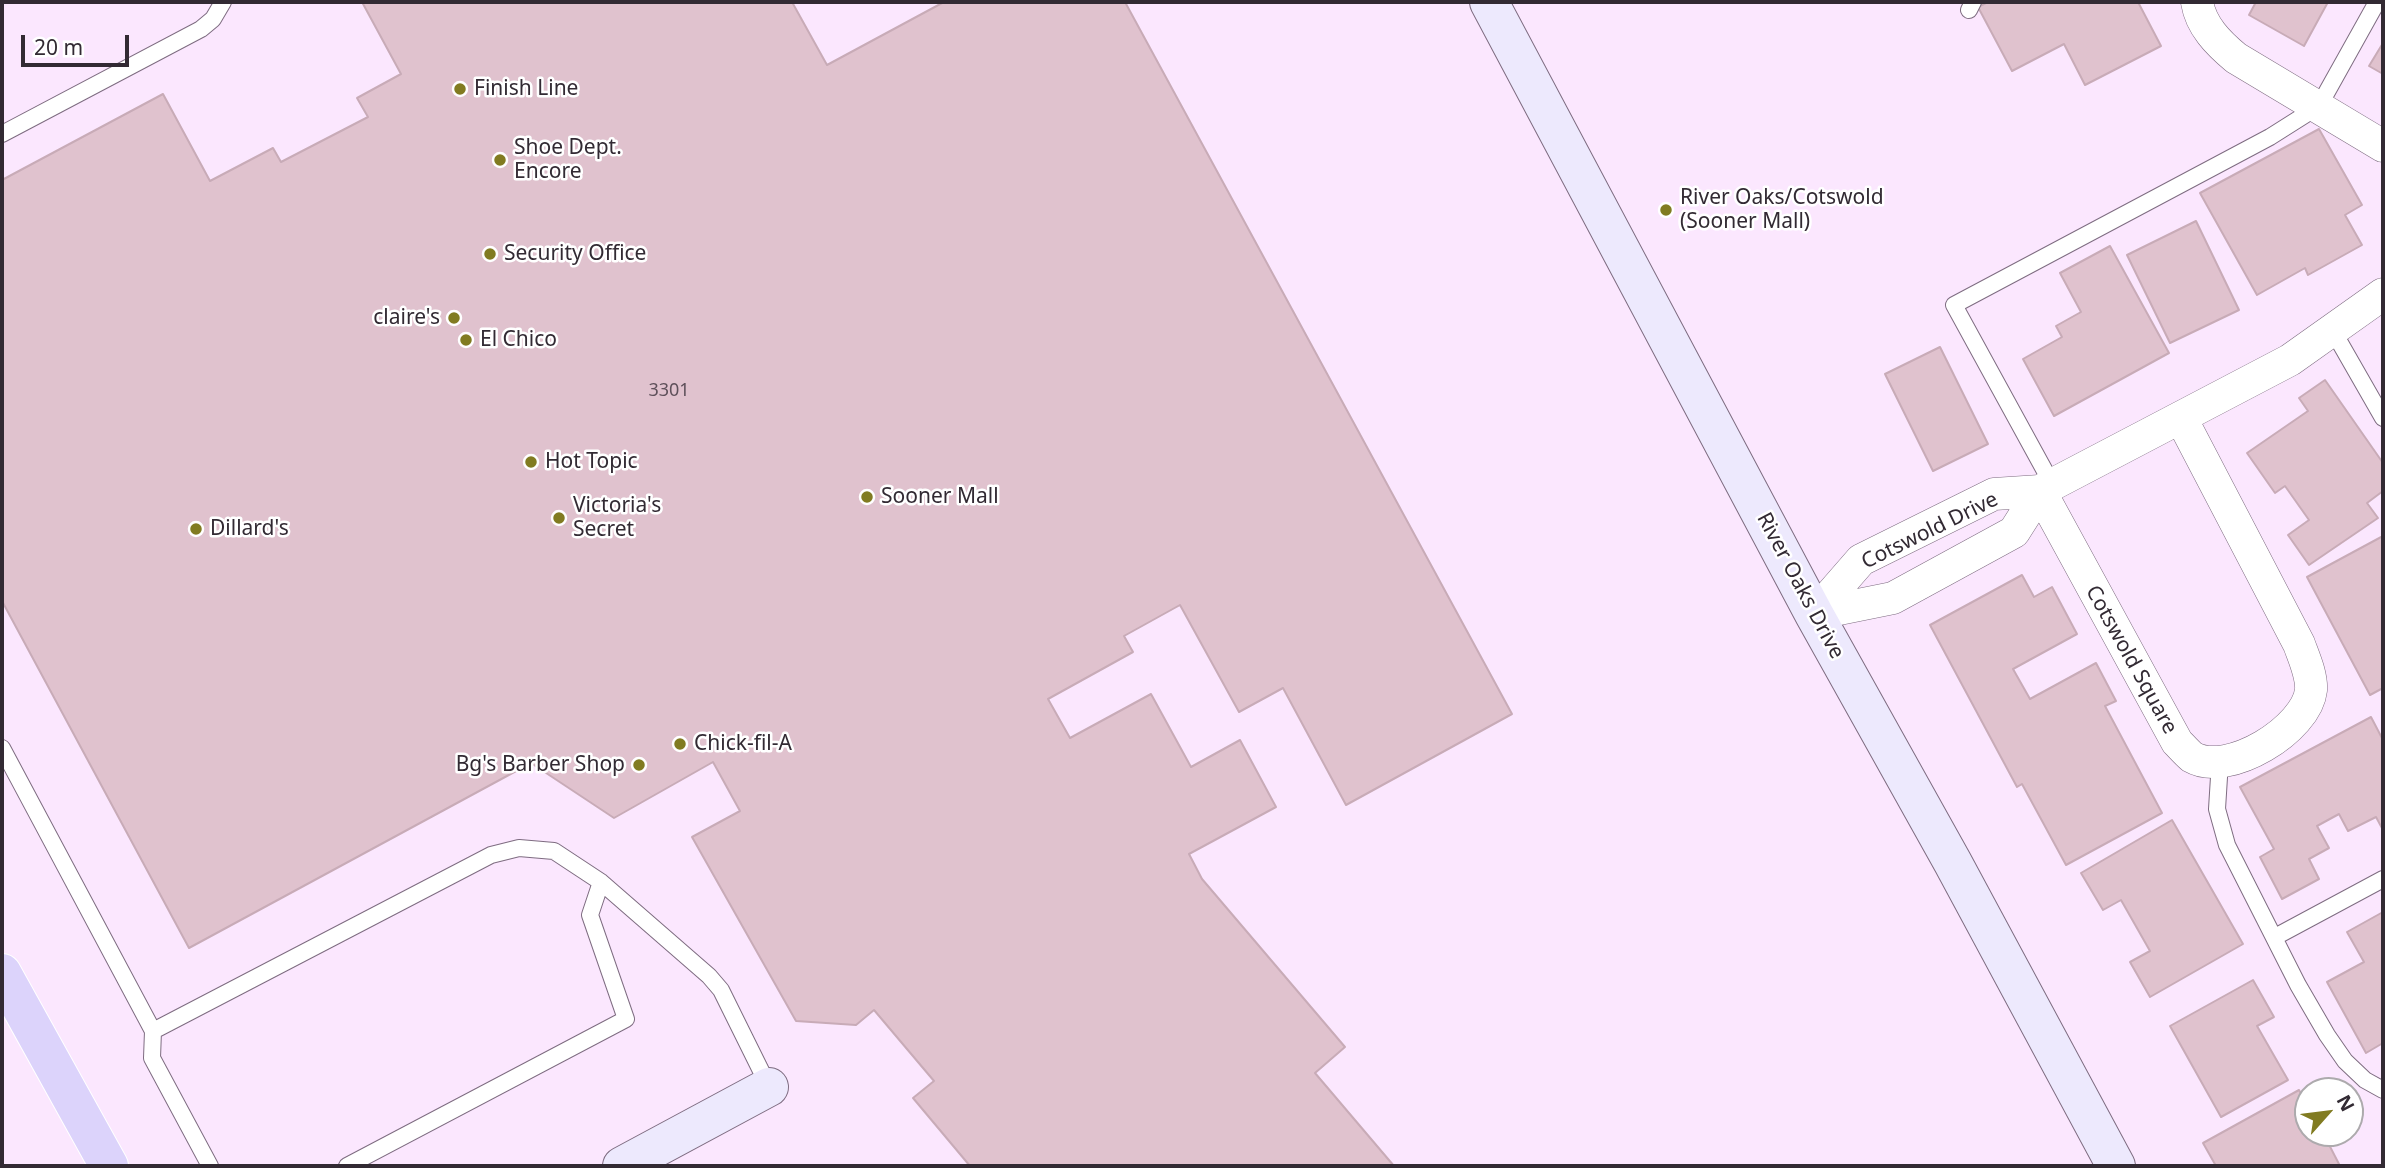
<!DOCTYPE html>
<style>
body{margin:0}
#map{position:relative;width:2385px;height:1168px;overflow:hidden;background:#fbe7fe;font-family:"Noto Sans",sans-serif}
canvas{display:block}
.frame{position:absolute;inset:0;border:4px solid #322a33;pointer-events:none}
.north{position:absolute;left:2294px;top:1077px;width:70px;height:70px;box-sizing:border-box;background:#fff;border:2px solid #adaaad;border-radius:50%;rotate:62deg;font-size:19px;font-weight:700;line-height:28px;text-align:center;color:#322a33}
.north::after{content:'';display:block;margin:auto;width:24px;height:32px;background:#817b21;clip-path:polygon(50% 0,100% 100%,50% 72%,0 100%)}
.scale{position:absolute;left:21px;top:35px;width:108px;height:32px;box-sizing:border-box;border:4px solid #322a33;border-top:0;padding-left:9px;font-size:21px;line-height:24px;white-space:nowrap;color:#322a33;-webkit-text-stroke:5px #fff;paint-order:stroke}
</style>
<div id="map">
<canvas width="2385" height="1168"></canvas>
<div class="frame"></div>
<div class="north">N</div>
<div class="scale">20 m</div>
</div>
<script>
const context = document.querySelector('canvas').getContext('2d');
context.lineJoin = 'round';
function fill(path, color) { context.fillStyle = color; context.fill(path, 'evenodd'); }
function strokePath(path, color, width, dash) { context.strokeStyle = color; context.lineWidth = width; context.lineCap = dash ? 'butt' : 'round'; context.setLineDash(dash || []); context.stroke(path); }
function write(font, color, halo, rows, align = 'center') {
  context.font = font + ' "Noto Sans",sans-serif'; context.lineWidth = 5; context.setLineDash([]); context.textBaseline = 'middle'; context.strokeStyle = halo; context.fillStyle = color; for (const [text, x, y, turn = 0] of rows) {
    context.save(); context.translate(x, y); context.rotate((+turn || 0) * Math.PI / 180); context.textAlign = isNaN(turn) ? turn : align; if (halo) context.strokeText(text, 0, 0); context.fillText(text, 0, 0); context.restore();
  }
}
const building = new Path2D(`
 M362,2H792L827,65L944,2H1125L1512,714L1346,805L1283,688L1239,712L1180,605L1124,636L1133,652L1048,699L1070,738L1151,694L1191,767L1240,740L1276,807L1189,854L1202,879L1345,1047L1315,1073L1394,1166H970L913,1098L934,1081L874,1010L856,1025L796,1021L692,837L740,811L713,762L614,818L531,763L189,948L2,601V180L163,94L210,181L273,148L281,162L368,117L357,98L401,74Z
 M1988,2H2138L2161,46L2085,85L2064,44L2012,71L1978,7Z
 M2256,2H2328L2304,46L2249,15Z
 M2383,43V74L2369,66Z
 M2319,129L2362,205L2345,215L2362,245L2308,275L2305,268L2257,295L2200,193Z
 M2196,221L2239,310L2170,343L2127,255Z
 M2110,246L2169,353L2054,416L2023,359L2062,337L2056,326L2081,312L2060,273Z
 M1940,347L1988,444L1933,471L1885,374Z
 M2325,380L2383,463V491L2367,503L2378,518L2309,565L2288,535L2309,520L2285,486L2275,493L2247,453L2308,411L2299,398Z
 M2383,536V688L2370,695L2307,577Z
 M2022,575L2034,597L2052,587L2077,634L2013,669L2030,699L2096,663L2116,701L2105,706L2162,813L2066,865L2022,784L2017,787L1930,625Z
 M2371,717L2383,740V830L2376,817L2348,831L2339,814L2317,826L2329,848L2309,859L2319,879L2282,899L2260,857L2274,849L2240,787Z
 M2172,820L2243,944L2150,997L2130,962L2150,951L2121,900L2103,910L2081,873Z
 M2383,912V1043L2366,1053L2327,982L2364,962L2347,932Z
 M2253,980L2274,1017L2257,1026L2288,1080L2221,1117L2170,1026Z
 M2299,1090L2308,1107V1133H2323L2340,1166H2216L2203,1143Z`);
fill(building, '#e0c2ce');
strokePath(building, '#c8abb7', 2);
const lane = new Path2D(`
 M1969,10L1973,2
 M2,134L201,29L213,19L223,2
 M2332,329L2383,418
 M2052,484L1954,305L2270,137L2319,106L2377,2
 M2,748L153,1031L152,1058L210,1166
 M2220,761L2217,809L2227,845L2298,985L2327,1035L2345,1061L2365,1080L2383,1090
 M2275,937L2383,879
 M153,1031L491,855L519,848L554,851L601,882L709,976L721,990L769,1087
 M347,1166L626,1019L590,915L601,882`);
const street = new Path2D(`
 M2197,2C2201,26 2218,43 2236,58L2383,146
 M2040,491L2177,742C2181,746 2187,753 2192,757C2228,778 2307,729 2311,690C2312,675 2304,658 2299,644L2181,418
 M1814,614L1861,560L1994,494L2040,491L2290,360L2383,294
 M1814,614L1893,598L2014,532L2040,491`);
const secondary = new Path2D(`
 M1489,2L1814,614L1953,863L2116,1166
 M622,1166L769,1087`);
const primary = new Path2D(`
 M2,973L109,1166`);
strokePath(lane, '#7e6c81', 18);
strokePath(street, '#7e6c81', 33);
strokePath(secondary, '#7e6c81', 40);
strokePath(primary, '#fff', 40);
strokePath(lane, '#fff', 16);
strokePath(street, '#fff', 32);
strokePath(secondary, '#ede9fd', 38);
strokePath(primary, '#dcd3fb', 38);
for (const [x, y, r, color] of [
 [460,89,7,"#817b21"],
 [500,160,7,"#817b21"],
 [1666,210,7,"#817b21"],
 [490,254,7,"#817b21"],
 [454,318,7,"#817b21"],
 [466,340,7,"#817b21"],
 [531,462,7,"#817b21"],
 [867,497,7,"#817b21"],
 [559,518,7,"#817b21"],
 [196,529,7,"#817b21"],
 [680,744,7,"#817b21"],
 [639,765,7,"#817b21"]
]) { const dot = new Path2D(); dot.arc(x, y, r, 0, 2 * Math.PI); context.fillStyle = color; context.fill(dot); strokePath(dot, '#fff', 2.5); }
write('18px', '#5e505a', null, [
 ["3301",669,391]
]);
write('21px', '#322a33', '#fff', [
 ["Finish Line",474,89],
 ["Shoe Dept.",514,148],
 ["Encore",514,172],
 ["River Oaks/Cotswold",1680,198],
 ["(Sooner Mall)",1680,222],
 ["Security Office",504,254],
 ["claire's",440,318,"right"],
 ["El Chico",480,340],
 ["Hot Topic",545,462],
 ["Sooner Mall",881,497],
 ["Victoria's",573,506],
 ["Secret",573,530],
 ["Dillard's",210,529],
 ["Chick-fil-A",694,744],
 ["Bg's Barber Shop",625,765,"right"]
], 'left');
write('21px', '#322a33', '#fff', [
 ["Cotswold Drive",1930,531,-26],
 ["River Oaks Drive",1800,586,62],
 ["Cotswold Square",2131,660,61]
]);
</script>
